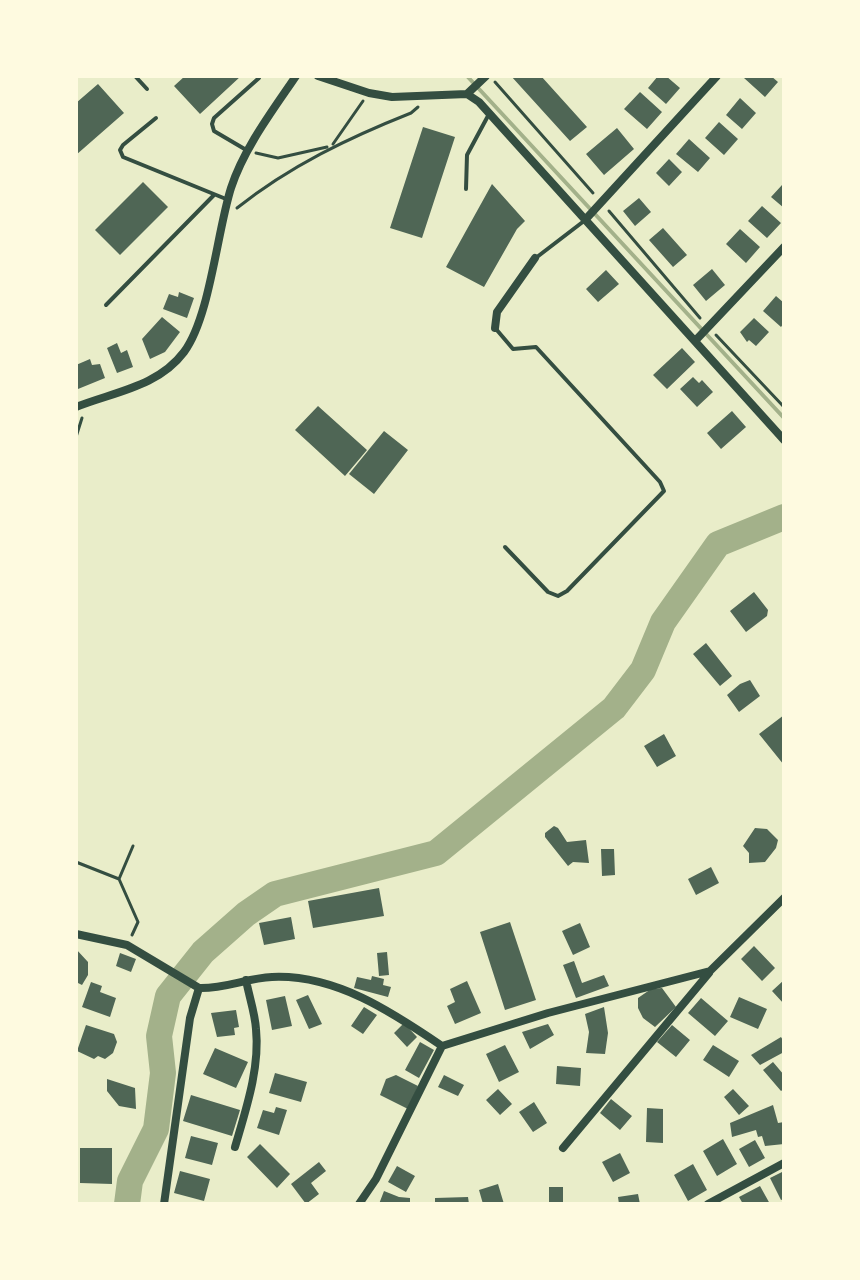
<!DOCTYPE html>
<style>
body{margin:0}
#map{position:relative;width:860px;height:1280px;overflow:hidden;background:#e9edc9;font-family:"Sofia Sans Condensed",sans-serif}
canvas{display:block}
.frame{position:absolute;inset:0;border:78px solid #fefae0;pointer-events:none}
</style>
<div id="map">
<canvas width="860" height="1280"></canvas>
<div class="frame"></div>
</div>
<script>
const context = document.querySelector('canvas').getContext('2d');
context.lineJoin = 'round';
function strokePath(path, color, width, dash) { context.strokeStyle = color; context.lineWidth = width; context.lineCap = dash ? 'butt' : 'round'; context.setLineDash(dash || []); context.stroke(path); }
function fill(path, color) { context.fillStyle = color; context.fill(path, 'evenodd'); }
strokePath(new Path2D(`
 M467,76L784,418`), '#a3b18a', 4);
strokePath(new Path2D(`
 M127,1204L130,1181L156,1129L163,1073L159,1036L168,996L203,952L246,914L275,894L436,853L614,708L643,670L663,622L718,544L784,517`), '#a3b18a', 26);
fill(new Path2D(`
 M185,76H241L200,114L174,86Z
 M511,76H541L587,127L570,141Z
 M658,76H666L680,88L666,104L648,88Z
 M746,76H771L778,82L765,97L744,78Z
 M98,84L124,113L76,155V103Z
 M640,92L662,112L647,129L624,109Z
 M740,98L756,113L742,129L726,115Z
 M719,122L738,139L724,155L705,138Z
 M423,127L455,137L422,238L390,228Z
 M617,128L634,149L604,175L586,154Z
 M689,139L710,158L698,172L676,154Z
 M669,159L682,172L669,186L656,173Z
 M143,182L168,207L120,255L95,230Z
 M492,184L525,221L517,229L484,287L446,267Z
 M782,185L784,187V208L771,197Z
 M639,198L651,212L635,226L623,211Z
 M762,206L781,223L767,238L748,221Z
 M663,228L687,255L673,267L649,240Z
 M740,229L760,247L746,263L726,244Z
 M712,269L725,285L706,301L693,285Z
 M606,270L619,284L598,302L586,289Z
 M179,292L194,298L187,318L163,309L169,294L178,297Z
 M776,296L784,303V323L781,327L763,311Z
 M162,317L180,332L165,352L150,359L142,339Z
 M754,318L769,332L756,346L749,340L747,342L740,332Z
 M117,343L121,353L127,350L133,367L117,373L107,348Z
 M682,348L695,362L667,389L653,375Z
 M90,359L92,365L100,364L105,378L78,389L76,365Z
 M693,377L699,383L702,380L713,392L697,407L680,389Z
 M318,406L367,450L345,476L295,430Z
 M732,411L746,427L721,449L707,433Z
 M384,431L408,450L374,494L349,474Z
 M754,592L768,610L767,616L746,632L730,611Z
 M706,643L732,676L720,686L693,654Z
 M750,680L760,696L739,712L727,695L740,684Z
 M784,715V765L759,734Z
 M664,734L676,756L657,767L644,746Z
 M554,826L558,828L567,842L586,840L589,863L573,862L568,866L545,837V833Z
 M755,828L767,829L778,840L776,848L765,862L749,863V853L743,846Z
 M601,849H614L615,875L602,876Z
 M711,867L719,883L696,895L688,879Z
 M379,888L384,916L313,928L308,901Z
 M291,917L295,939L264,945L259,923Z
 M510,922L536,1000L505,1010L480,932Z
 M580,923L590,947L573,955L562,931Z
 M754,946L775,968L762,981L741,959Z
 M76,949L88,962V975L82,985L76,982Z
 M387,952L389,975L379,976L377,953Z
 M120,953L136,959L131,972L116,966Z
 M574,961L582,983L604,975L609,986L576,998L563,965Z
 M372,976L384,979L383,985L391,987L388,997L354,988L357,977L371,980Z
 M784,980V1004L772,991Z
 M467,981L481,1013L455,1024L447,1006L455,1002L450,989Z
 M91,982L102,986L100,992L116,998L110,1017L82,1007Z
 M662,988L676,1007L655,1027L643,1018L638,1008V998L651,989Z
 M308,995L322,1024L309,1029L296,1000Z
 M285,996L292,1026L272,1030L266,1000Z
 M739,997L767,1009L758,1029L730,1017Z
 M701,998L728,1021L715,1036L688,1013Z
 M364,1007L377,1015L363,1034L351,1026Z
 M604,1007L608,1033L605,1054L586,1053L589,1032L585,1014Z
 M236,1010L239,1027L234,1028L235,1035L217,1037L211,1013Z
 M404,1023L417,1037L407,1047L394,1033Z
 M548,1024L554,1035L530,1049L522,1032Z
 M86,1025L114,1034L117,1042L113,1053L105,1059L98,1056L94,1059L77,1051Z
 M672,1025L690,1040L676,1057L657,1042Z
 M781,1037L784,1042V1052L760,1065L751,1055Z
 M420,1042L434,1050L419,1078L405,1070Z
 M505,1045L519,1072L499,1082L486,1054Z
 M713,1045L739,1061L729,1077L703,1060Z
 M215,1048L248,1062L236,1088L203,1074Z
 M773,1062L784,1075V1089L781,1091L763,1070Z
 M557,1066L581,1068L580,1086L556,1084Z
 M275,1073L307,1082L301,1102L269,1093Z
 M396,1075L418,1086L408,1109L380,1095L386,1079Z
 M444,1075L464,1085L458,1096L438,1087Z
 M107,1079L135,1088L136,1109L119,1106L107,1091Z
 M498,1089L512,1104L500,1115L486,1100Z
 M733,1089L749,1106L739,1115L724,1097Z
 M191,1095L240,1110L232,1136L183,1121Z
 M611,1099L632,1116L620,1130L600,1113Z
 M534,1102L547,1123L533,1132L519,1112Z
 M773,1105L778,1123L784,1122V1144L765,1146L762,1136L758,1137L756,1130L732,1137L730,1123Z
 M276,1107L287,1110L279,1135L257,1128L263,1110L274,1113Z
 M647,1108L663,1109V1143L646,1142Z
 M191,1136L218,1143L212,1165L185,1158Z
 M723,1139L737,1164L717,1176L703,1151Z
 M755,1140L765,1158L749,1167L739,1149Z
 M260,1144L290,1174L277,1188L247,1157Z
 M80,1148H112V1184L80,1183Z
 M620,1153L630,1173L613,1182L602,1162Z
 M319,1162L326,1171L311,1183L319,1194L306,1204L291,1184Z
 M693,1164L707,1190L688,1201L674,1175Z
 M397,1166L415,1176L406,1192L388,1182Z
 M180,1171L210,1179L204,1201L174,1193Z
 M784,1171V1199L781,1200L770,1178Z
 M498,1184L504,1204H483L479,1190Z
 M760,1186L770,1204H743L739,1197Z
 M549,1187H563V1204H549Z
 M384,1191L399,1197L410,1198V1204H379Z
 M638,1194L640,1204H619L618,1197Z
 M468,1197L469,1204H435V1198Z`), '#4f6655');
strokePath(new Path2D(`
 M495,82L593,193
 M333,144L363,101
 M256,153L278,158L327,147
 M237,208C290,166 348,138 411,113L418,107
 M609,211L700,318
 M716,335L784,407
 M76,437L82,418
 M76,862L119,879L138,922L132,935
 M119,879L133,846`), '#344e41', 3);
strokePath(new Path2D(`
 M135,76L147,89
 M156,118L123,145L120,150L123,157L226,199
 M248,151L214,131L212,124L214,118L259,78
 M466,189L467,155L489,114
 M537,257L584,221
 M106,305L214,195
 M496,329L513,349L536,347L660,482L664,491L567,591L558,596L548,592L505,547`), '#344e41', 4);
strokePath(new Path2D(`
 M318,76L369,93L392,97L467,94L479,102L784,440
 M467,94L486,76
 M585,220L717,76
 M495,328L497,312L535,258
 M695,341L784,247
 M76,407C113,392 158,387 184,352C210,317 217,232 231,188C244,148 273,110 296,76
 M76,934L127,945L199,988C224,989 247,978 272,977C335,974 392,1012 442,1046
 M235,1147C246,1109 260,1068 256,1029C255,1013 249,996 246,980
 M563,1148L709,973
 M164,1204L190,1018L199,988
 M359,1204L376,1179L442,1046L548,1013L710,971L784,898
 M708,1204L784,1163`), '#344e41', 8);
</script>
